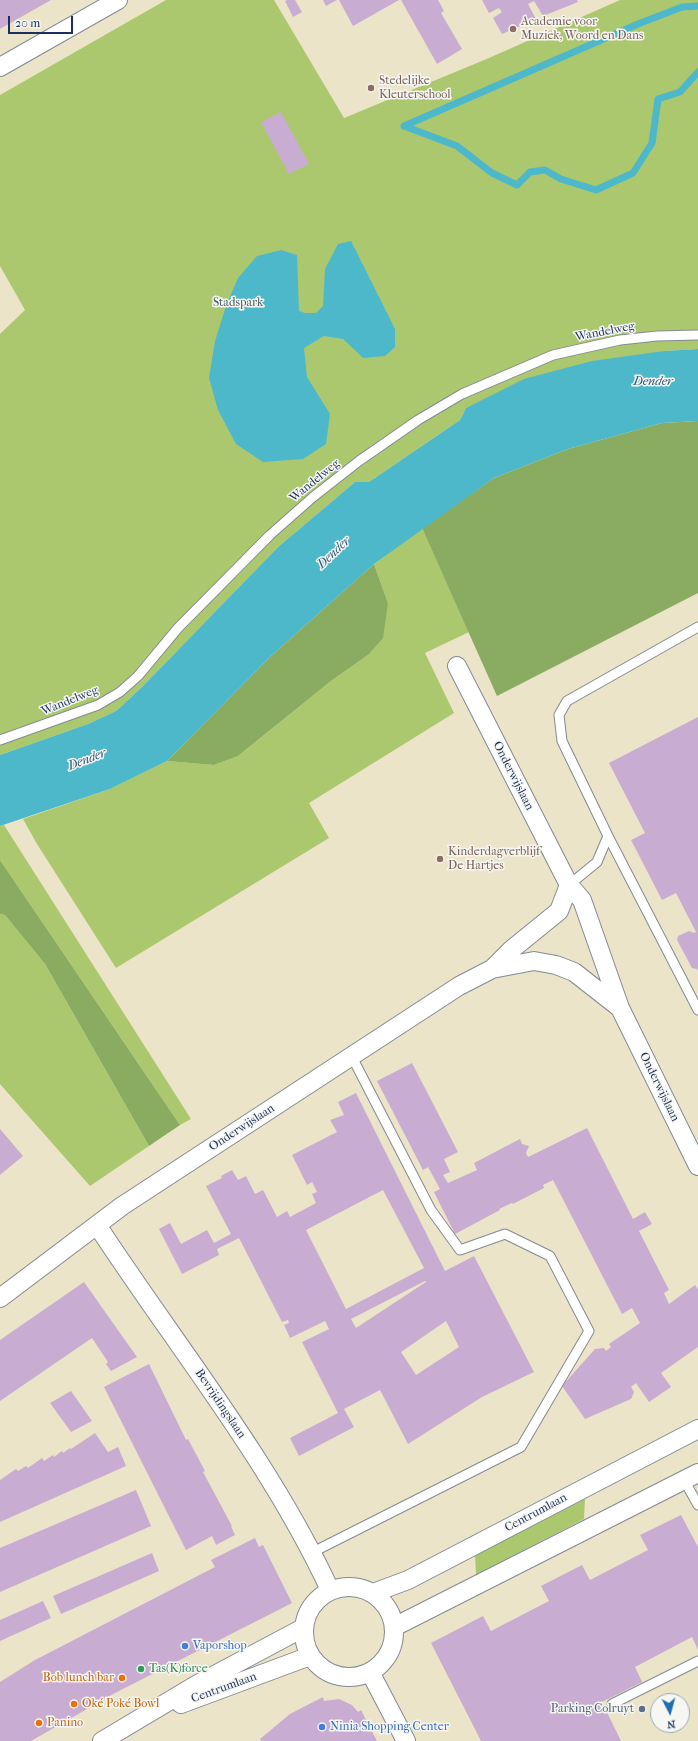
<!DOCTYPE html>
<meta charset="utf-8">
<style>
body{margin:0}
#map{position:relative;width:698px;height:1741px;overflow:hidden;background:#ece4c8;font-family:"IM FELL French Canon",serif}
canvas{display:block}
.north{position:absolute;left:650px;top:1693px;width:40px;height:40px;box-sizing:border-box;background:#f6f6f2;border:1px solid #9ea6b7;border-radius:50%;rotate:174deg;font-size:11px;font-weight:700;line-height:16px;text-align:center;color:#1b2f5e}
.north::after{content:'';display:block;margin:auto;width:14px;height:18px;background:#1f6fb2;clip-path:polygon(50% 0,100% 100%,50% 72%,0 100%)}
.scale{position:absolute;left:8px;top:16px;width:65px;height:18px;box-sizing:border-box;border:2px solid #1b2f5e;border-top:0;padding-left:5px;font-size:12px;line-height:14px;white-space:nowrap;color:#1b2f5e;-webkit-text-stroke:3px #f6f6f2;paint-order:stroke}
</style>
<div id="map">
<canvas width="698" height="1741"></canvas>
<div class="north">N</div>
<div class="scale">20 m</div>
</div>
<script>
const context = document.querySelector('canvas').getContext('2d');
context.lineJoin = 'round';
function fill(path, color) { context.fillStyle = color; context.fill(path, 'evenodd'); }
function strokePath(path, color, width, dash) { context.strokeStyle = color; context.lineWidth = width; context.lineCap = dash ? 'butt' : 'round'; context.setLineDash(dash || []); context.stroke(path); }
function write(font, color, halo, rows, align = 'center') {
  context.font = font + ' "IM FELL French Canon",serif'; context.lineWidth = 3; context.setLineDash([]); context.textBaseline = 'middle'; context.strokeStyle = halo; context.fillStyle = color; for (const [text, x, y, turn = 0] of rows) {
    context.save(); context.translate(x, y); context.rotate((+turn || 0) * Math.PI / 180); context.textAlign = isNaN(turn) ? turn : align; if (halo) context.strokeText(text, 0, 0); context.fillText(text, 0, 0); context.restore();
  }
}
fill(new Path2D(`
 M166,0H274L344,118L489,58L620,0H698V349L664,351L466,408L460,420L369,482H355L278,547L142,687L116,711L88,724L0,755V334L25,310L0,266V95Z
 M422,528L469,632L425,653L454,713L309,803L329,838L116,968L37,844L23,819L110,789L167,761L214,765L238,756L331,681L368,655L388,603L374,564Z
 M4,825L191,1119L180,1125L0,860V826Z
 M0,914L5,915L45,964L149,1146L90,1186L0,1084Z
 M585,1499L584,1519L476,1575L475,1555Z`), '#acc86e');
fill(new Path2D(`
 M698,421V593L497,696L422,528L494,478L568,449L662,423Z
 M374,564L388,603L383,638L368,655L331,681L238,756L214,765L167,761L272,655Z
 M0,860L180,1125L149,1146L45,964L5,915L0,914Z`), '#89ac61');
fill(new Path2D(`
 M351,241L395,329V347L385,356L363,358L343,339L324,336L304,348L307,377L330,414L326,444L303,459L263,462L236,444L218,410L209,378L215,341L226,306L238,278L257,256L281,250L297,255L299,311L305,313H316L323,306L325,269L338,244Z
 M698,349V421L662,423L568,449L494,478L374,564L272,655L167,761L110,789L0,826V755L88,724L116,711L142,687L278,547L355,482H369L460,420L466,408L524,379L592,361L664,351Z`), '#4eb8cb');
strokePath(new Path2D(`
 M404,126L457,146L492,173L517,185L530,172L545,170L561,179L596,190L633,173L652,143L658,99L680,92L698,72
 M404,126L638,24L682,7L698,6`), '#4eb8cb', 7);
fill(new Path2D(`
 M0,0H51L0,29Z
 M287,0H295L302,12L293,17L285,1Z
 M323,0H337L326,6Z
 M339,0H399L353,26Z
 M401,0H438L444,11L441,13L462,49L437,64Z
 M482,0H577L578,2L543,16L534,1L528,4L536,19L502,34L493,18L502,12L499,8L489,13Z
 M281,112L309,164L289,174L261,122Z
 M698,717V971L697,969L692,968L677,940L678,936L689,931L694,933L696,932L676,893L662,900L631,840L645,833L609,763Z
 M412,1063L458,1152L444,1159L450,1172L443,1175L448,1183L477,1170L474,1163L520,1139L522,1144L529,1146L526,1153L528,1157L587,1128L633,1219L645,1212L652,1224L639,1231L669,1290L664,1293L669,1304L695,1285L698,1289V1347L661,1373L671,1387L649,1402L636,1383L631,1387L634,1392L631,1399L585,1419L562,1386L595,1349L604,1348L606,1351L611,1347L609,1344L640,1323L632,1308L622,1314L553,1180L543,1185L544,1188L513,1204L512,1203L499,1209L500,1210L455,1234L434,1192L440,1189L428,1167L423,1170L377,1081Z
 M356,1093L445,1271L474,1256L534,1372L482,1397L408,1444L380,1390L344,1409L354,1427L299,1456L290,1438L338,1413L302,1342L329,1329L325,1321L290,1338L284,1325L289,1323L288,1320L282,1322L239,1238L217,1249L219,1255L182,1274L159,1229L170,1223L181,1244L207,1230L214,1243L231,1234L206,1186L222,1178L221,1176L232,1170L238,1180L246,1176L255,1194L263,1190L277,1217L287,1211L290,1217L316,1203L312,1194L317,1192L312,1182L307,1185L292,1155L337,1132L330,1120L344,1115L338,1102ZM383,1190L424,1268L346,1309L306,1230ZM425,1281L426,1282L356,1328L351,1319ZM446,1321L459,1347L416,1375L401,1352Z
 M0,1129L23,1156L0,1175Z
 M84,1282L137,1357L111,1371L106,1364L108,1362L92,1338L0,1401V1340Z
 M149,1364L186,1440L188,1439L205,1471L203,1472L232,1526H231L235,1535L216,1545L212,1536L186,1550L104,1387Z
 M71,1391L92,1421L71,1432L50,1403Z
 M95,1433L108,1452L118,1447L126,1466L0,1522V1480L16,1469L18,1471L26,1466L28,1468L42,1458L44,1461L53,1455L54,1457L62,1451L63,1453L70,1448L71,1449Z
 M136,1490L151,1526L0,1592V1548Z
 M681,1515L698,1547V1650L692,1637L635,1667L642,1682L602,1702L621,1741H481L431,1643L483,1616L491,1631L549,1601L541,1586L582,1565L590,1580L648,1550L640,1535Z
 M255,1538L259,1547L263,1545L292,1603L115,1693L31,1741H0V1682L35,1660L215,1567L211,1560Z
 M152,1553L159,1571L61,1614L53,1596Z
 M43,1601L51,1618L0,1641V1620Z
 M323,1697L324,1701L339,1699L352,1705L358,1712L361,1710L377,1741H261L260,1739L290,1714Z`), '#c9acd2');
const lane = new Path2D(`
 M0,740L98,705L120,692L138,676L178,628L270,535L313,497L359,461L418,420L462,394L553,355L620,340L657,336L698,335
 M608,836L698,1010
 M569,885L597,862L608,836L562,741L559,715L567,701L698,627
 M684,1480L698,1505
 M311,1553L521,1447L589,1331L550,1256L505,1234L460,1250L431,1210L352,1057
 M612,1704L698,1661`);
const street = new Path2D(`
 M0,67L118,0
 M457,666L569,885L582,900L620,1008
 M492,969L534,961L556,965L574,972L620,1008L698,1166
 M97,1225C176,1346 269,1459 330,1590
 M0,1298L122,1206L459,986L492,969L511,950L559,911L569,885
 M304 1632a45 45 0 1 1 90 0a45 45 0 1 1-90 0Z
 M373,1593L408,1580L698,1429
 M394,1627L698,1473
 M370,1672L406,1741
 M181,1704L310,1656
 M102,1741L196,1685L303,1628`);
strokePath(lane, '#848a93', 11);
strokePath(street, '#848a93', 20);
strokePath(lane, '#fff', 9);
strokePath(street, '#fff', 18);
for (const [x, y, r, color] of [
 [513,29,4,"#8d6e63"],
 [371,88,4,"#8d6e63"],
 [440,859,4,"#8d6e63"],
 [185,1646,4,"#3f7fe0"],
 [141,1669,4,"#2e9e5b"],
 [122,1678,4,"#e8710a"],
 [74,1704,4,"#e8710a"],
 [642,1709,4,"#5c6f8a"],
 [39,1723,4,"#e8710a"],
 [322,1727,4,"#3f7fe0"]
]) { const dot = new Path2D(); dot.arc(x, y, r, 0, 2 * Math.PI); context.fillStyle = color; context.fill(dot); strokePath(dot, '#f6f6f2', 1.5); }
write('12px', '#785e54', '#f6f6f2', [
 ["Academie voor",521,22],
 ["Muziek, Woord en Dans",521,36],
 ["Stedelijke",379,81],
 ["Kleuterschool",379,95],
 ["Kinderdagverblijf",448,852],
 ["De Hartjes",448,866]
], 'left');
write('12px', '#3f5562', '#f6f6f2', [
 ["Stadspark",238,303]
]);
write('12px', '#1b2f5e', '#f6f6f2', [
 ["Wandelweg",605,332,-11],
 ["Wandelweg",315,481,-39],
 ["Wandelweg",70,701,-22],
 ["Onderwijslaan",513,776,63],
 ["Onderwijslaan",659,1087,64],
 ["Onderwijslaan",242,1128,-33],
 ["Bevrijdingslaan",220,1404,56],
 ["Centrumlaan",536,1513,-28],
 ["Centrumlaan",224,1688,-20]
]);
write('12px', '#366cbe', '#f6f6f2', [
 ["Vaporshop",193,1646],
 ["Ninia Shopping Center",330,1727]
], 'left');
write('12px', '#27864d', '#f6f6f2', [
 ["Tas(K)force",149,1669]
], 'left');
write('12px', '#c56008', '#f6f6f2', [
 ["Bob lunch bar",114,1678,"right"],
 ["Oké Poké Bowl",82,1704],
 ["Panino",47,1723]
], 'left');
write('12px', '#4e5e75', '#f6f6f2', [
 ["Parking Colruyt",634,1709]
], 'right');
write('italic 13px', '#2a587f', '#f6f6f2', [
 ["Dender",653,382],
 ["Dender",334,553,-43],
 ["Dender",87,760,-21]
]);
</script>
